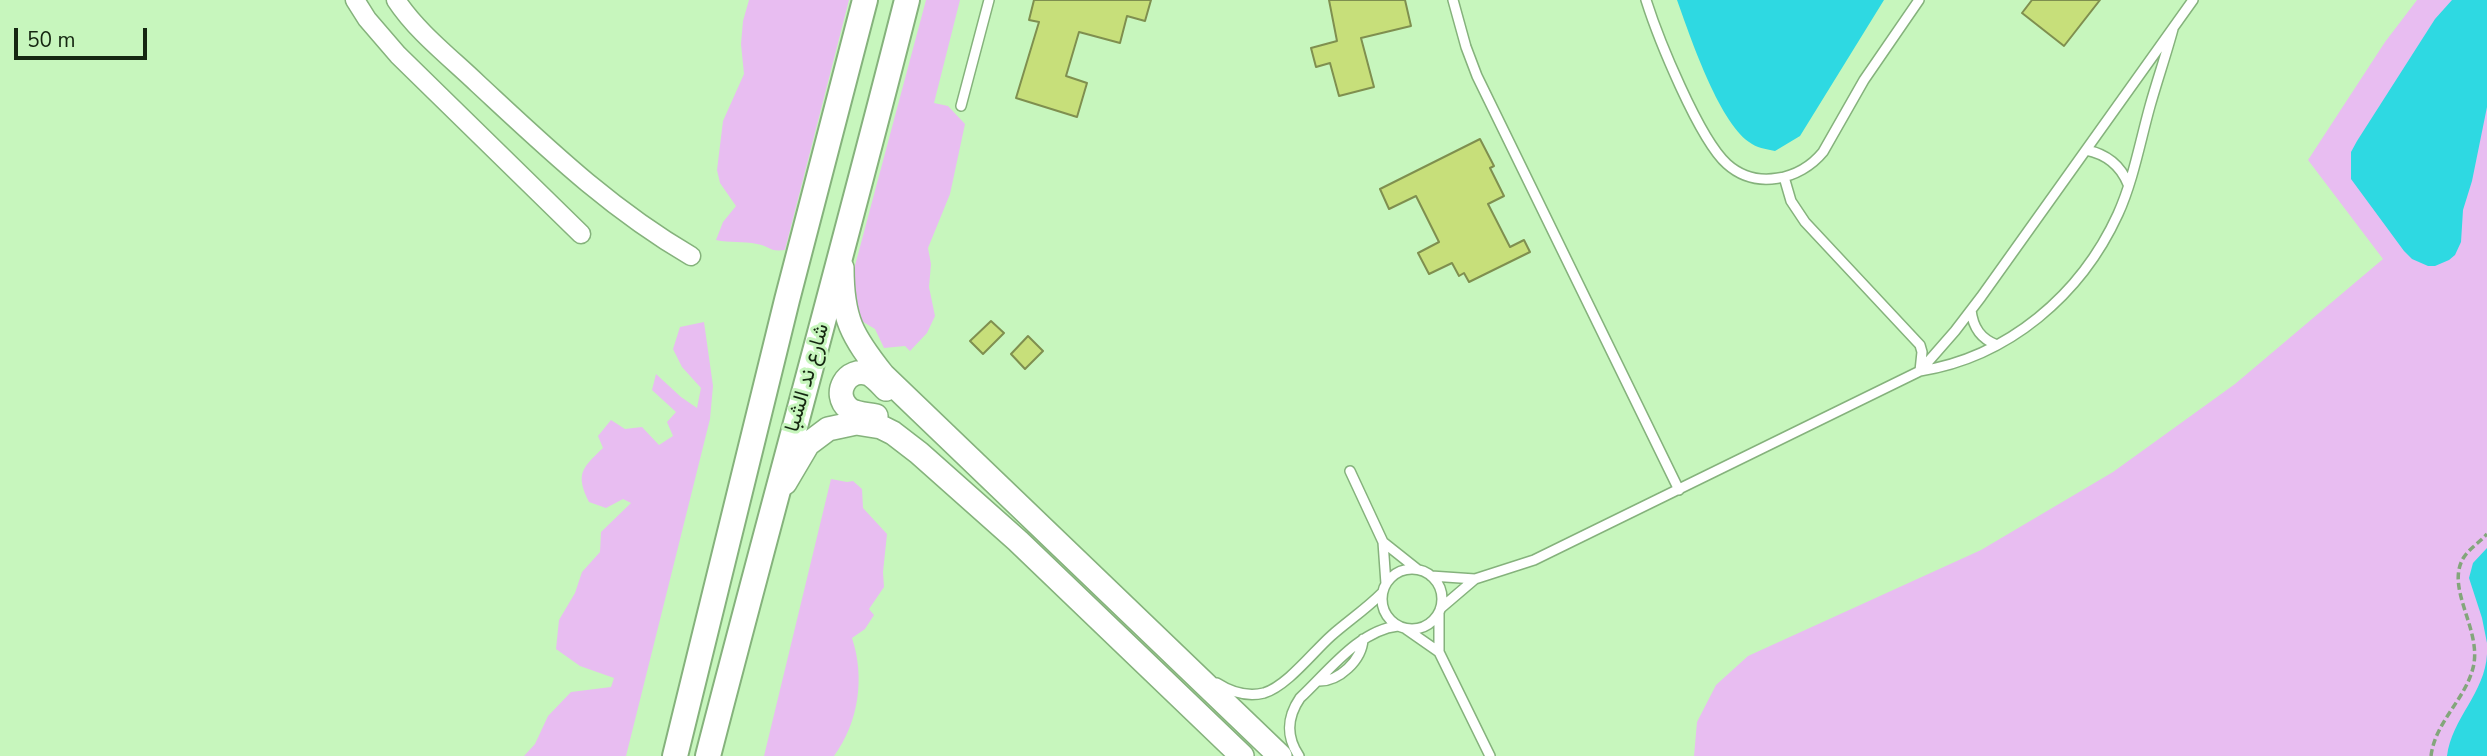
<!DOCTYPE html>
<meta charset="utf-8">
<style>
body{margin:0}
#map{position:relative;width:2487px;height:756px;overflow:hidden;background:#c7f6bd;font-family:"Nunito Sans",sans-serif}
canvas{display:block}
.scale{position:absolute;left:14px;top:28px;width:133px;height:32px;box-sizing:border-box;border:4px solid #152711;border-top:0;padding-left:9px;font-size:21px;line-height:24px;white-space:nowrap;color:#152711;-webkit-text-stroke:5px #c7f6bd;paint-order:stroke}
</style>
<div id="map">
<canvas width="2487" height="756"></canvas>
<div class="scale">50 m</div>
</div>
<script>
const context = document.querySelector('canvas').getContext('2d');
context.lineJoin = 'round';
function fill(path, color) { context.fillStyle = color; context.fill(path, 'evenodd'); }
function strokePath(path, color, width, dash) { context.strokeStyle = color; context.lineWidth = width; context.lineCap = dash ? 'butt' : 'round'; context.setLineDash(dash || []); context.stroke(path); }
function write(font, color, halo, rows, align = 'center') {
  context.font = font + ' "Nunito Sans",Vazirmatn,sans-serif'; context.lineWidth = 6; context.setLineDash([]); context.textBaseline = 'middle'; context.strokeStyle = halo; context.fillStyle = color; for (const [text, x, y, turn = 0] of rows) {
    context.save(); context.translate(x, y); context.rotate((+turn || 0) * Math.PI / 180); context.textAlign = isNaN(turn) ? turn : align; if (halo) context.strokeText(text, 0, 0); context.fillText(text, 0, 0); context.restore();
  }
}
fill(new Path2D(`
 M749,0H849L785,250C768,252 770,246 757,244C743,241 730,243 716,240L723,222L736,206L720,183L717,170L723,121L744,74L741,44L743,21Z
 M926,0H960L934,103L948,106L965,124L950,194L928,248L931,264L929,287L935,316L927,333L910,351L905,346L884,348L875,329L855,317L853,273Z
 M2417,0H2487V756H1694L1697,722L1716,685L1748,656L1981,550L2113,472L2235,384L2383,259L2308,160L2385,42Z
 M704,322L713,386L710,419L626,756H524L535,744L548,716L571,692L611,687L614,678L580,666L556,649L559,620L575,593L582,572L600,552L601,532L631,503L623,499L606,508L589,502C575,474 582,468 603,448L598,436L611,420L625,429L642,427L659,445L673,436L667,422L676,412L652,390L656,374L681,397L697,408L701,388L682,367L673,349L680,327Z
 M831,479L847,482L853,481L862,489L863,508L887,534L883,572L884,587L869,609L874,615L865,629L852,638C865,677 859,722 834,756H764Z`), '#e8bdf1');
fill(new Path2D(`
 M1677,0H1884L1800,136L1775,151C1765,149 1757,148 1749,142C1718,120 1690,36 1677,0Z
 M2452,0H2487V107L2472,181L2463,210L2461,242L2455,255L2449,260L2435,266H2428L2412,259L2404,251L2351,179V152L2357,141L2435,19Z
 M2487,548V643L2482,618L2469,578L2473,563Z
 M2487,654V756H2447C2452,718 2485,693 2487,654Z`), '#2ed9e2');
const building = new Path2D(`
 M1034,0H1151L1145,21L1127,16L1120,43L1079,32L1066,76L1087,83L1077,117L1016,98L1039,22L1029,20Z
 M1329,0H1405L1411,26L1361,38L1374,87L1339,96L1330,63L1316,67L1311,48L1337,41Z
 M2032,0H2100L2064,46L2022,13Z
 M1480,139L1494,166L1490,168L1504,196L1488,204L1510,247L1524,240L1530,252L1469,282L1464,273L1459,276L1452,263L1429,274L1418,253L1439,242L1416,196L1389,209L1380,189Z
 M991,321L1004,333L983,354L970,341Z
 M1028,336L1043,351L1025,369L1011,354Z`);
fill(building, '#c7df7a');
strokePath(building, '#7f8f4f', 2);
const service = new Path2D(`
 M1453,0L1466,47L1477,76L1679,490
 M1646,0C1658,38 1699,139 1727,164C1756,190 1800,180 1823,152L1864,80L1919,0
 M961,106L989,0
 M2086,150C2106,154 2120,164 2128,184
 M1784,177L1791,201L1805,222L1920,345L1922,352L1920,371
 M1971,310C1973,328 1981,339 1997,345
 M1920,371L1955,331L1981,297L2193,0
 M1350,471L1383,542L1386,584
 M1383,542L1417,569
 M1382 599a30 30 0 1 1 60 0a30 30 0 1 1-60 0Z
 M1431,576L1475,579L1534,560L1920,371C2008,357 2081,295 2118,214C2133,181 2140,142 2150,106C2157,81 2166,55 2173,29
 M1441,608L1475,579
 M1439,612V652L1490,756
 M1406,629L1439,652
 M1318,681C1339,682 1362,660 1363,639
 M1217,683C1231,692 1247,697 1264,693C1287,686 1313,652 1331,636C1348,621 1366,609 1382,593
 M1299,756C1286,737 1287,717 1300,698C1328,672 1359,630 1398,626`);
const minor = new Path2D(`
 M355,0L367,19L398,55L581,234
 M396,0C417,32 451,58 478,84C547,148 609,208 691,256`);
const tertiary = new Path2D(`
 M842,268C842,319 852,336 883,375L1280,756
 M876,416C867,414 856,414 849,409C831,394 847,366 869,374C875,377 881,384 886,389
 M785,483L808,444L828,429L856,423L881,427L893,433L919,453L1018,541L1242,756`);
const secondary = new Path2D(`
 M675,756L787,300L865,0
 M708,756C773,504 843,253 907,0`);
strokePath(service, '#85b27c', 12);
strokePath(minor, '#85b27c', 21);
strokePath(tertiary, '#85b27c', 26);
strokePath(secondary, '#85b27c', 28);
strokePath(new Path2D(`
 M2431,756C2435,722 2465,700 2473,668C2483,630 2444,588 2464,557C2470,548 2480,542 2487,534`), '#83a67b', 3.5, [7, 3.5]);
strokePath(service, '#fff', 9);
strokePath(minor, '#fff', 18);
strokePath(tertiary, '#fff', 23);
strokePath(secondary, '#fff', 24);
write('21px', '#152711', '#c7f6bd', [
 ["شارع ند الشبا",808,378,-74]
]);
</script>
